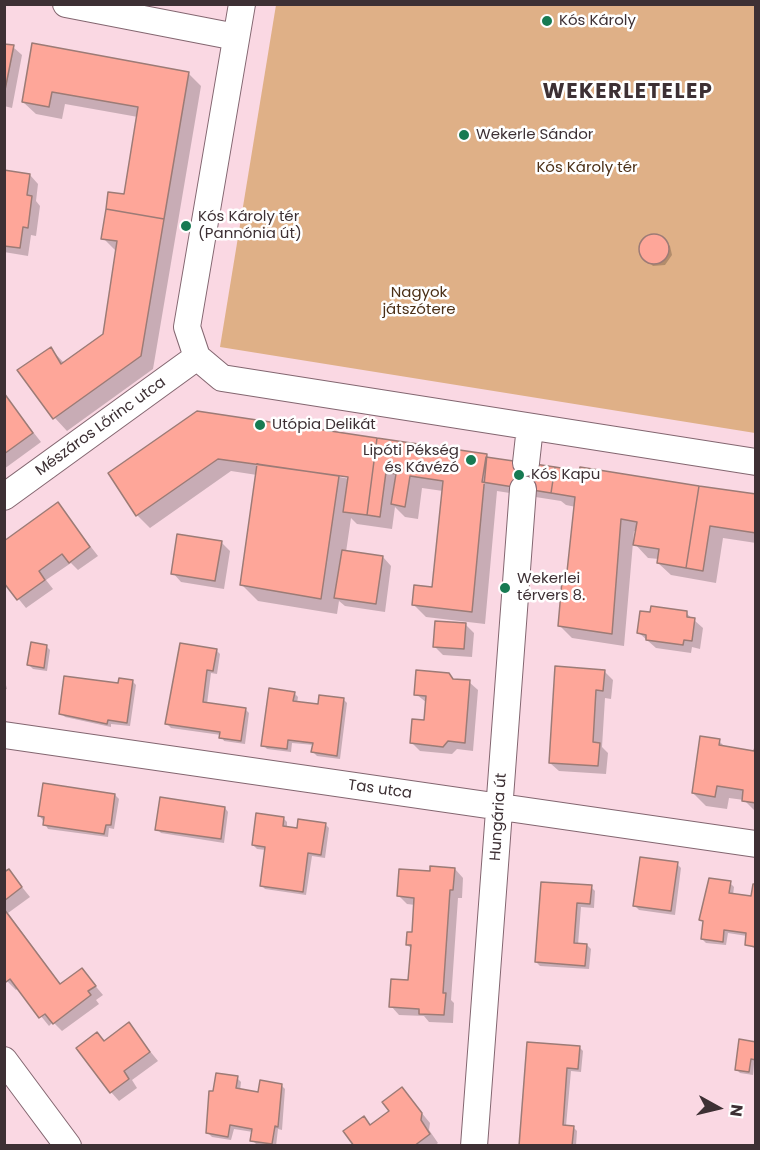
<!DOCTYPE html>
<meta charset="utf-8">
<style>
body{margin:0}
#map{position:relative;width:760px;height:1150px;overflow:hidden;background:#fad8e3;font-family:Poppins,sans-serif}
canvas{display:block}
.frame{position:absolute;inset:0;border:6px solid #3d3034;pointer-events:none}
.north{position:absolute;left:688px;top:1078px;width:60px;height:60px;-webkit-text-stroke:4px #fff;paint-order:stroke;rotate:98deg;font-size:16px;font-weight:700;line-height:24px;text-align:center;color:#3d3034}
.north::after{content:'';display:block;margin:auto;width:21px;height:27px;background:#3d3034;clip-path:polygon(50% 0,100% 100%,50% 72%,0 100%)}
</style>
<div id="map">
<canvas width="760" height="1150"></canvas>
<div class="frame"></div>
<div class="north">N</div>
</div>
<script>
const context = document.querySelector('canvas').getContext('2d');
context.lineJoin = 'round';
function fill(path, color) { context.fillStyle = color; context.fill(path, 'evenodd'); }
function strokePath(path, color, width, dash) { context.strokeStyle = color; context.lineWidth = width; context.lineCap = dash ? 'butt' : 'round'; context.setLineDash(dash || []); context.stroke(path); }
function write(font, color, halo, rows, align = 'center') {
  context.font = font + ' Poppins,sans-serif'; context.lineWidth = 5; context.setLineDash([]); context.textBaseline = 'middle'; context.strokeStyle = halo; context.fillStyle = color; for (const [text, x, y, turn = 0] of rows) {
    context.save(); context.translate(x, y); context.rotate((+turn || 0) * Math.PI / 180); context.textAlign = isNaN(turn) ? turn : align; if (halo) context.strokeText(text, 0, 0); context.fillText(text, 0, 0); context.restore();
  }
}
fill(new Path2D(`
 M276,5H755V433L220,347Z`), '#dfb087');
fill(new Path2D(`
 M4,45L13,47L22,55L12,108L4,106Z
 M33,45L188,73L201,86L153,369L67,431L55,418L51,349L64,363L104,335L116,251L103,238L125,196L138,117L65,104L62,119L36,114L23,102Z
 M4,172L30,175L38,184L36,201L40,206L36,236L31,235L28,256L4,252Z
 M657,235L670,246L672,255L665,265L653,266L642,255L641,243L648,236Z
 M4,395L41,442L4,469Z
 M197,412L486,455L490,459L756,495V543L723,538L716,583L671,575L658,563L659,559L648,558L634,543L637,532L634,531L624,646L572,638L559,625L567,583L576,507L566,505L561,501L497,491L485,624L426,617L413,604L433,589L443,491L422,488L418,519L405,517L395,507L392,529L357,524L351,518L346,552L383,557L391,566L385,612L345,606L339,601L337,614L258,601L241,584L257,475L231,471L150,528L137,515L110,473ZM329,473L355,477V480L329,475Z
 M58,504L98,556L78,570L71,563L46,580L53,589L26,608L4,581Z
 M221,542L230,551L224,589L181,582L173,573Z
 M686,613L703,628L700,649L692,647L691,653L656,648L639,633Z
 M464,623L474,633L472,657L443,655L435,647Z
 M46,646L50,650L47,671L33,669L29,665Z
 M216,650L220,654L217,674L211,673L207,704L245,709L249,713L245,744L224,741L221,735L171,728L167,724Z
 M604,671L613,680L611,699L605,698L602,747L608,753L606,774L559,771L550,763Z
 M4,677L7,689L4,690Z
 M454,680L469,682L478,690L473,751L457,749L452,754L420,751L412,743L425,721L427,703L416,694Z
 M132,681L136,685L130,726L111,724V727L65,717L61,713Z
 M294,693L298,697L297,703L319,706L343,699L347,703L340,759L317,756L313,752L314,745L292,743L291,752L267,749L263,745Z
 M719,741L726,748L755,752L756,748V812L744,800L729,798L727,809L706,806L693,793Z
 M115,795L119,799L114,829L109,828L108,837L48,829L40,816Z
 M225,808L228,812L224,843L161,833L157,829Z
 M283,818L287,822V828L298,829L325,824L329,828L325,858L312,856L306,895L265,889L261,885L266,850L257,849L253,845Z
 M677,864L681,868L675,915L639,910L635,906Z
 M455,869L463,878L462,898H458L451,1000L454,1003L453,1023L429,1022L424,1016L399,1015L391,1006L410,982L412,949L407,945L413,934L415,905L407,904L399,896L431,873Z
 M9,871L30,897L8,913L61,985L82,970L103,995L96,1000L99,1004L62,1031L53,1022L49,1026L18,988L16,990L4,978V874Z
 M543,883L591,887L595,891L594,908L581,907L578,945H587L591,949L589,969L540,966L536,962Z
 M730,883L734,887L733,895L753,898L756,886V949L746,944L747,936L728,933L726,945L706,943L702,939L705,923L701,920Z
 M128,1024L158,1061L132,1080L137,1088L119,1101L111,1092L105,1042Z
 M756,1043L753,1075L740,1073L736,1069Z
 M579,1047L583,1051L581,1072L571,1071L566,1126L573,1127L577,1131L576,1146L521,1145Z
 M237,1078L241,1082L240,1091L259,1094L281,1085L285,1089L282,1130L278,1129L276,1146L256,1144L252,1140L253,1132L234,1129L231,1140L212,1137L208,1133Z
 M402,1089L430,1123L429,1130L438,1143L434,1146H356L363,1118L372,1126L392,1111Z`), '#0003');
const building = new Path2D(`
 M32,43L189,72L164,219L106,209L108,192L124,194L138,107L52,92L49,107L22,102Z
 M4,44L14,45L4,95Z
 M4,170L30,174L27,195L32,196L28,228L23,227L20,248L4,246Z
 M106,209L164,219L141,356L53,419L17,370L51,347L61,364L103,334L117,241L101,239Z
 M639 249a15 15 0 1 1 30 0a15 15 0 1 1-30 0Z
 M4,393L33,433L4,454Z
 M197,411L377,438L367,515L343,512L348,477L218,459L136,516L108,473Z
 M377,438L487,454L472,612L412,605L414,585L432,587L443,481L410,476L405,507L391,504L396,474L386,472L380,517L367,515Z
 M486,457L555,467L551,493L482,482Z
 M257,464L339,476L321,599L240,585Z
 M555,467L579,471L580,467L699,486L686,568L657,563L659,549L633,545L637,522L621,519L612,634L558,626L562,581H566L575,497L551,493Z
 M699,486L756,494V533L710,526L703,571L686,568Z
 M58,502L90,547L69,563L62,554L39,571L45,580L17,600L4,583V541Z
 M177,534L222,541L215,581L171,574Z
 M342,550L383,556L376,604L334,598Z
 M651,606L687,611V617L695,618L692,641L684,640L683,645L646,640V635L637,633L640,611L650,612Z
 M435,621L466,623L464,649L433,647Z
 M31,642L47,645L44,668L27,665Z
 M180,643L217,649L213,671L207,670L203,702L246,708L241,741L219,738L220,732L165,724Z
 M555,666L605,670L603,691L596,690L593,742L600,743L598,766L549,763Z
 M416,670L449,673L453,679L470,680L465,743L448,741L443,747L410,743L412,719L424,720L426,696L414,695Z
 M64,676L118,683L119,678L133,680L127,723L108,720L107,724L59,714Z
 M269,688L295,692L293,701L318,704L319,695L344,698L337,756L311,752L313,743L288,740L287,749L261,746Z
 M700,736L720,739L719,745L754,751L756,744V803L742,801L743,790L717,786L715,797L692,793Z
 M43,783L115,794L111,825H106L104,834L43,825L44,817L38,816Z
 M160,797L225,807L221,839L155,830Z
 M256,813L284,817L283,826L297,828L298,819L326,823L321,855L308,853L303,892L260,886L265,847L252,845Z
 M640,857L678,862L671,911L633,906Z
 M430,866L455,868L453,890H450L443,993H446L444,1015L419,1014V1009L389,1007L391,979L408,980L411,945H406L407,932H412L414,898L397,896L399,869L430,871Z
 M9,869L22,887L4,901V872Z
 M709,878L731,881L729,893L751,896L753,884H756V947L745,945L746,933L724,930L723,942L701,939L703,921L699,920Z
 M541,882L592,885L590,904L577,903L574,943L587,944L585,966L535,962Z
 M4,909L60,984L82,968L96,986L88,991L91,995L53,1024L45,1014L39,1018L10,979L6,982L4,980Z
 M129,1022L150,1052L124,1071L129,1079L110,1093L76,1048L97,1032L104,1041Z
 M739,1039L756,1042V1060L751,1059L749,1072L735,1070Z
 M527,1042L580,1046L578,1069L567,1068L563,1125L574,1126L572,1146H519Z
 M216,1073L238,1076L236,1088L258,1092L260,1080L282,1084L278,1127L275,1126L272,1144L250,1141L252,1129L230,1125L228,1137L206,1133L209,1091H213Z
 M402,1087L422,1113L421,1120L430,1134L414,1146H354L343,1131L364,1116L370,1125L389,1111L382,1102Z`);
fill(building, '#fea699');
strokePath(building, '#9c7b76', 1.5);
const minor = new Path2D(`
 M66,4L236,37
 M242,4L187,327L197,357L222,378L756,462
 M526,463L530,427
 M4,497L197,357
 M4,735L756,844
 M4,1060L68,1146
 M474,1146L523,489`);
strokePath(minor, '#836670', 28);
strokePath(minor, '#fff', 26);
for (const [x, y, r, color] of [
 [547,21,6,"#177a52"],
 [464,135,6,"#177a52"],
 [186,226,6,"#177a52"],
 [260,425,6,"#177a52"],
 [471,460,6,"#177a52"],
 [519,475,6,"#177a52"],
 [505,588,6,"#177a52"]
]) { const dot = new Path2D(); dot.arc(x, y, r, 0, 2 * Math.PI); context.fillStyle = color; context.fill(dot); strokePath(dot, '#fff', 2); }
write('15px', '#3d3034', '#fff', [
 ["Kós Károly",559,21],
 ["Wekerle Sándor",476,135],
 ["Kós Károly tér",198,217],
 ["(Pannónia út)",198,234],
 ["Utópia Delikát",272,425],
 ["Lipóti Pékség",459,451,"right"],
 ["és Kávézó",459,468,"right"],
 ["Kós Kapu",531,475],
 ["Wekerlei",517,579],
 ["térvers 8.",517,596]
], 'left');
write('15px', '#4b3017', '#fff', [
 ["Kós Károly tér",587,168],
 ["Nagyok",419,293],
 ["játszótere",419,310]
]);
write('15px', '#3d3034', '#fff', [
 ["Mészáros Lőrinc utca",101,427,-36],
 ["Tas utca",380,790,8],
 ["Hungária út",499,817,-86]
]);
context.letterSpacing = '1.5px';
write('bold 21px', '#3d3034', '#fff', [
 ["WEKERLETELEP",628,93]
]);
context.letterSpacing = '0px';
</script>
